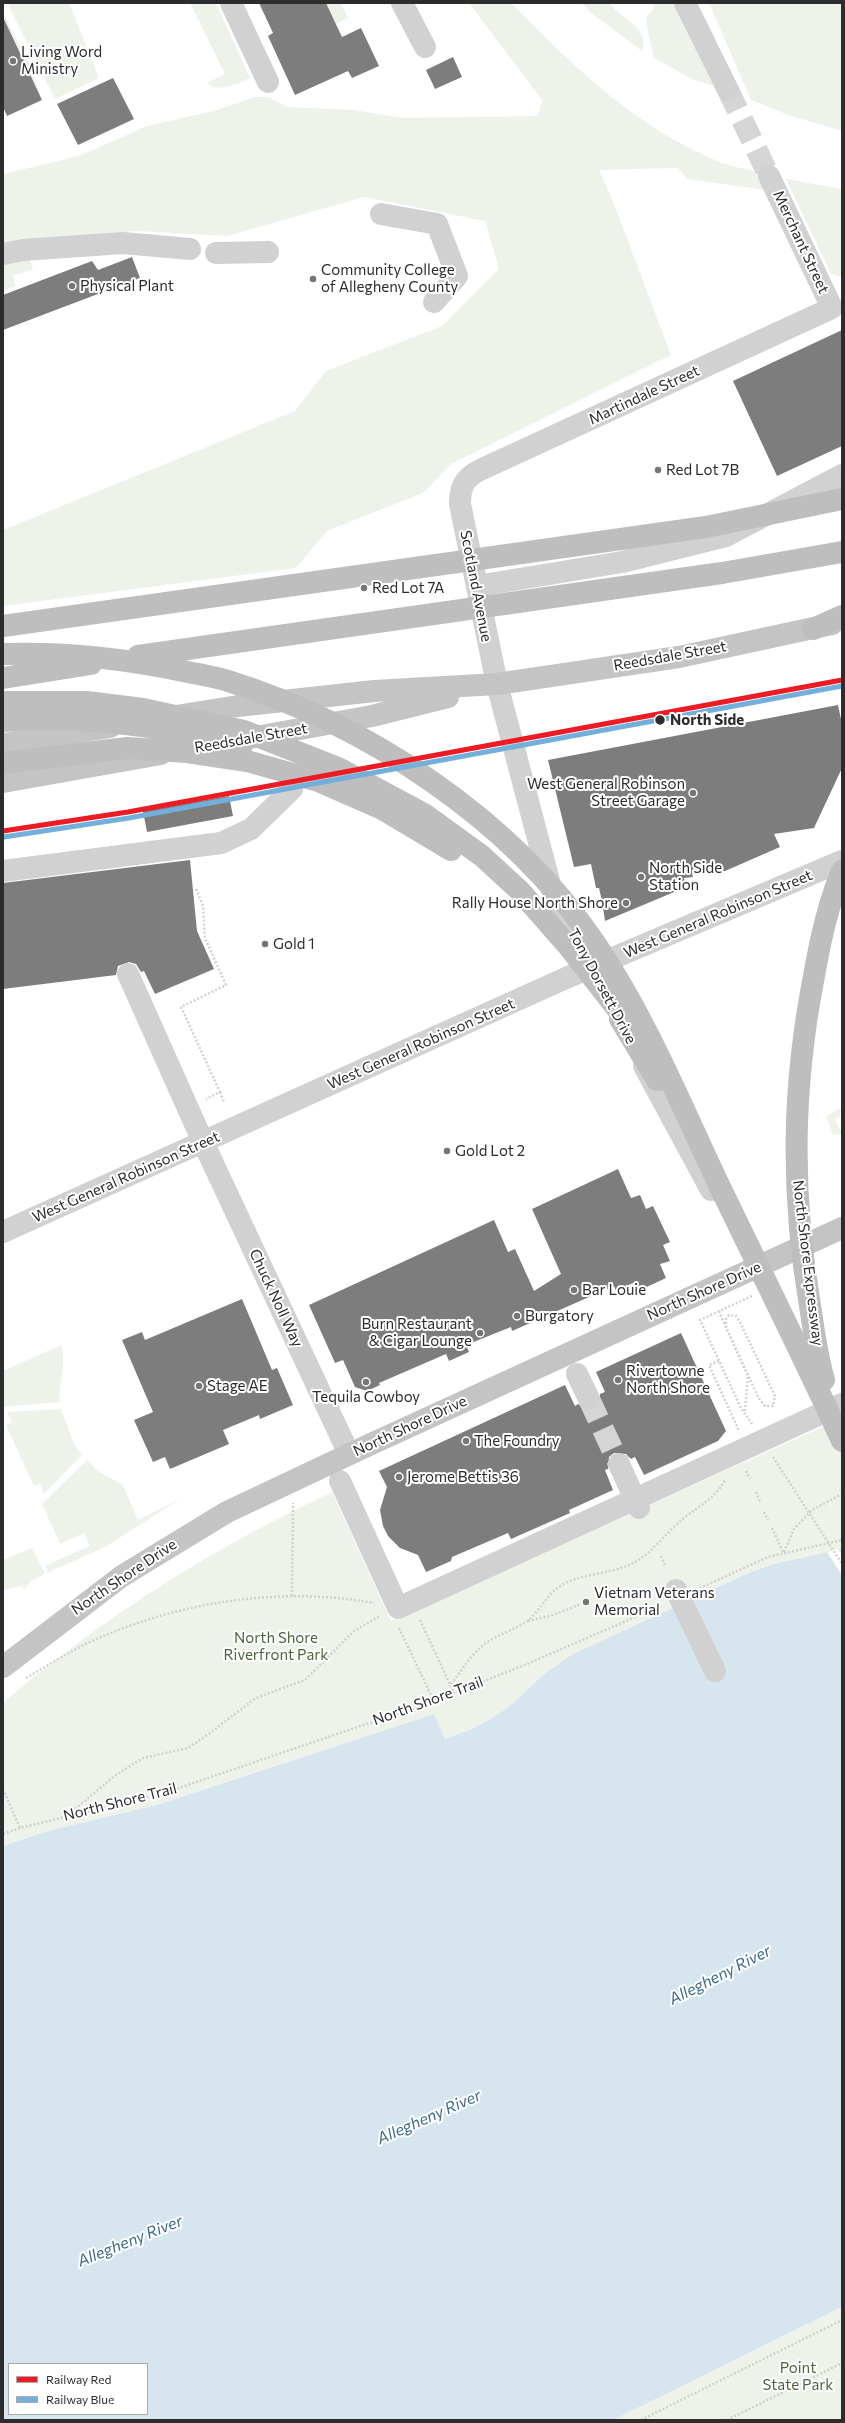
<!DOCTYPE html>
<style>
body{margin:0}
#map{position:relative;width:845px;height:2423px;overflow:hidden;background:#fff;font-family:Commissioner,sans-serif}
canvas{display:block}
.frame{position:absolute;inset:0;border:4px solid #2c2c2c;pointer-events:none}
.legend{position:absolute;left:8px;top:2363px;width:140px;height:52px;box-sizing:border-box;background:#fff;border:1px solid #ababab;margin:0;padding:5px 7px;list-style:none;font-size:12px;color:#2c2c2c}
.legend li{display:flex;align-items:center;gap:8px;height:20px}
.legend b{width:20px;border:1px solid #ababab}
</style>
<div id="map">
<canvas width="845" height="2423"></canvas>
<div class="frame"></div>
<ul class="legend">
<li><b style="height:5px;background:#ec1b24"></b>Railway Red</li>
<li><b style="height:5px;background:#73afdb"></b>Railway Blue</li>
</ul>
</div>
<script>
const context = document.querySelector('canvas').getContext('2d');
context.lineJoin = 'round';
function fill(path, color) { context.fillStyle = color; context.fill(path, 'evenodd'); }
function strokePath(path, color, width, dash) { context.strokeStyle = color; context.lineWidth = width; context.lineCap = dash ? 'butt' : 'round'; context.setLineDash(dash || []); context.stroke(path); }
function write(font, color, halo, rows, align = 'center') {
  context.font = font + ' Commissioner,sans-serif'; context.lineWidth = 4; context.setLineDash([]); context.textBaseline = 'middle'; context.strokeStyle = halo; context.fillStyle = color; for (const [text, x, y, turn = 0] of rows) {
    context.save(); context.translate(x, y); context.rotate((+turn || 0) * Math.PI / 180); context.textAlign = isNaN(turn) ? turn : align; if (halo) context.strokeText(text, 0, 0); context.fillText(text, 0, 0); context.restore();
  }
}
fill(new Path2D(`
 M7,3H69L99,78L55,99Z
 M190,3H216L250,78C238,83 218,94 207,83L225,74Z
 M326,3H341L348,18L336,24Z
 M469,3H511C573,66 636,128 720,162C732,167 746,169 758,172L766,190L687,179L678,168L599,170L614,204L671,355L451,464L423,493L327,531L296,568L3,606V530L295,411L326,371L442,326L499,269L485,221L364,197L227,236L137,231L3,243V174L79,156L147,126L214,111L255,97H269L287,107L354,110L402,118L537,116L543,101Z
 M582,3H609C620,17 651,29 642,51L591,13Z
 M653,3H675L714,86L694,80L654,58C652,49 645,22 647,15C652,12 655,9 653,3Z
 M709,3H842V131L788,115L751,100Z
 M3,12L28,62L40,95L3,26Z
 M786,179L842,189V277L831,274Z
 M30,259L33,269L13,276L16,286L3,291V261Z
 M841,1108L840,1116L835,1119L840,1129H842V1134L833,1135L826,1116Z
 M61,1345C68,1360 58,1384 60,1402L3,1407V1371Z
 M61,1409L74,1444L82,1455L44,1494L40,1484L34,1486L6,1425L12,1422L7,1412Z
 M842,1418V1549L746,1574L573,1654L544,1674L511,1705L494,1717L474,1728L445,1739L434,1714L160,1804L48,1831L3,1846V1703C103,1617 213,1548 332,1492L391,1621Z
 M87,1460L98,1471L123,1485L138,1520L182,1498L105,1547L47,1573L46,1565L90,1546L84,1533L60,1544L42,1504Z
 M32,1548L45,1574L32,1580L24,1590L22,1586L3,1590V1560Z
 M842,2307V2420H613Z`), '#eef3ea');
fill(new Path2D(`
 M842,1549V2307L613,2420H3V1846L48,1831L160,1804L434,1714L445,1739L474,1728L494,1717L511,1705L544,1674L573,1654L746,1574L774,1564ZM9,2364H147V2414H9Z`), '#d7e5ef');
fill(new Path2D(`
 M838,1549L842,1555V1575L827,1552Z`), '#fff');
fill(new Path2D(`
 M259,3H326L342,37L361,28L379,66L352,78L348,71L295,95L268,36L273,33Z
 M3,17L42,100L7,116L3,107Z
 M453,57L462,77L435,89L426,70Z
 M113,78L134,119L78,145L57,104Z
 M132,257L140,278L3,330V295L92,261L98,270Z
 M842,330V446L777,476L733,381Z
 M838,705L842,724V768L814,828L774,834L780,847L725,871L692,873L693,877L684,878L686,887L605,921L602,901L599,888H596L591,864L574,867L548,760Z
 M229,796L233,816L147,832L143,811Z
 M190,860L197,931L214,969L155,994L144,971L141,972L136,964L129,962L118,966L116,975L3,989V883Z
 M618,1169L631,1198L640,1195L646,1209L653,1206L670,1242L663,1245L670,1261L660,1264L666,1278L638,1291L633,1283L616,1291L614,1286L512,1331L511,1327L466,1345L469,1352L449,1361L446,1354L379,1383L380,1385L367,1391L355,1387L343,1360L335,1363L309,1305L494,1220L508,1252L515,1249L534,1291L561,1274L532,1209Z
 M242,1299L272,1370L277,1368L293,1405L260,1419L259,1415L223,1430L229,1444L170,1469L165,1457L153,1462L134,1420L153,1412L122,1340L142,1332L145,1340Z
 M681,1333L726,1431L718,1441L644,1475L635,1457L631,1459L626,1454L614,1453L609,1457L608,1469L605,1470L613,1490L569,1510L570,1513L511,1539L508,1533L452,1557L451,1561L426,1572L418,1555L400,1548L388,1536L383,1526L380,1510L387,1487L379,1471L565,1385L575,1406L578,1404L588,1411L594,1410L600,1406V1394L605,1392L596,1372Z`), '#7d7d7d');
strokePath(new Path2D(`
 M728,90L769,176
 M589,1399L619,1464`), '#d5d5d5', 22, [22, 11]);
strokePath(new Path2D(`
 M196,889L203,906L205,938L226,985L181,1007L220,1092L206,1099
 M220,1092L224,1102
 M752,1296L700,1320L741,1408L752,1424
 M719,1311L724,1323L758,1397L765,1406H773L775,1396L740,1322L736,1316L729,1315L726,1319V1327L748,1376L745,1411
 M719,1361L709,1365L739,1431
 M773,1457L842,1564
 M746,1471L750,1479
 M756,1492L760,1502
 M764,1512L768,1520
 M772,1528L783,1552
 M784,1552L794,1529L812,1510L842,1494
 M661,1556L665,1565
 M696,1590L768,1557L842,1540
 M292,1596L293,1503
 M420,1620L454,1693
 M528,1621L553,1615L581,1604
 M399,1628L434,1701
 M26,1678C52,1663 78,1646 106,1635C190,1600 285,1587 374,1603
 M451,1684C463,1669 472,1652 489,1641C503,1632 518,1629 531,1618C542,1607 548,1593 562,1585C580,1574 609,1574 629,1565C651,1556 665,1533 684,1518C700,1505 715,1499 725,1480
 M3,1789L20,1828
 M69,1814L116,1775L143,1758L188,1748L210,1733L256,1698L305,1680L354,1631L380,1616
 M3,1834L20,1828L164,1793L434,1701L527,1664L663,1605
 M641,2420L842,2320
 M727,2420L842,2363`), '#d1d1d1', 2.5, [2, 2]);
strokePath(new Path2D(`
 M231,3L268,82
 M402,3L425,47
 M685,3L728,90
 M381,214L437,224L457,276L434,302
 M216,253L268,252
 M3,254L23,250L123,243L190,249
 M477,586L622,562L726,536L842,475
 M3,871L221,843L251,829L292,789
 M590,965L551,888L497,684L460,504C460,487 464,478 480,470L832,308L769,176
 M128,974L203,1142L349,1454
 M644,1066L711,1190
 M3,1232L566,978L842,861
 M577,1374L589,1399
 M619,1464L639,1508
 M340,1481L398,1608L842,1404
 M676,1590L715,1671`), '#d1d1d1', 22);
strokePath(new Path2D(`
 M176,716L238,706L374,691L497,684L679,657L832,624
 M250,738L372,716L448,697
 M3,744L110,727
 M3,782L161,754
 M3,1667L122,1576L227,1512L369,1445L842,1228`), '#c4c4c4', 22);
strokePath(new Path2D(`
 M3,626L706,527L842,499
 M813,629L842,616
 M3,654C64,652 123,658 183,671C197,674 211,676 225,680C367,724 511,819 595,943C647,1020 681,1105 720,1187C761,1272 803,1356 842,1441
 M138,656L722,573L842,552
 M3,678L91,664
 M3,702H87L143,709L244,731L338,768L424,814L482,856L520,891L569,947L632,1028
 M3,721C77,716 171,724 241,749
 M3,763L127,748L187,752L247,761L318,781L398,816
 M384,810L451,850
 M620,1019L657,1080
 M824,1380C817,1356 814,1331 810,1306C791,1193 792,1088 814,976C820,941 828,904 842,871`), '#bebebe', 22);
strokePath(new Path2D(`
 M3,831L128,812L842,680`), '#ec1b24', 5);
strokePath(new Path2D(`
 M4,837L129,818L842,686`), '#73afdb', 5);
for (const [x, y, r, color] of [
 [13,61,4,"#767676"],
 [313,279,4,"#767676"],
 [72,286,4,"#767676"],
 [658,470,4,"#767676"],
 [364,588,4,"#767676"],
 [660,720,5.5,"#2c2c2c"],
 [693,793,4,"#767676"],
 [641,877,4,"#767676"],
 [626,903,4,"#767676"],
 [265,944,4,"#767676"],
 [447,1151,4,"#767676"],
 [574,1290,4,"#767676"],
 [517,1316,4,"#767676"],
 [480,1333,4,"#767676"],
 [618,1380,4,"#767676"],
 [366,1382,4,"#767676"],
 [199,1386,4,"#767676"],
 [466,1441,4,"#767676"],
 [399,1477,4,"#767676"],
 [586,1602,4,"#767676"]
]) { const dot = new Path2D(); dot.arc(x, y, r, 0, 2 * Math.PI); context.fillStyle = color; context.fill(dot); strokePath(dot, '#fff', 1.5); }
write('15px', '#2c2c2c', '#fff', [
 ["Living Word",21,52],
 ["Ministry",21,69],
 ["Community College",321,270],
 ["of Allegheny County",321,287],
 ["Physical Plant",80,286],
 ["Red Lot 7B",666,470],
 ["Red Lot 7A",372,588],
 ["West General Robinson",685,784,"right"],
 ["Street Garage",685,801,"right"],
 ["North Side",649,868],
 ["Station",649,885],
 ["Rally House North Shore",618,903,"right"],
 ["Gold 1",273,944],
 ["Gold Lot 2",455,1151],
 ["Bar Louie",582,1290],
 ["Burgatory",525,1316],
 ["Burn Restaurant",472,1324,"right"],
 ["& Cigar Lounge",472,1341,"right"],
 ["Rivertowne",626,1371],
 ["North Shore",626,1388],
 ["Stage AE",207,1386],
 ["Tequila Cowboy",366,1397,"center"],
 ["The Foundry",474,1441],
 ["Jerome Bettis 36",407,1477],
 ["Vietnam Veterans",594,1593],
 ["Memorial",594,1610]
], 'left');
write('15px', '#2c2c2c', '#fff', [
 ["Merchant Street",801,242,65],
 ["Martindale Street",644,395,-25],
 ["Scotland Avenue",476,586,79],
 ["Reedsdale Street",670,656,-10],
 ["Reedsdale Street",251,738,-10],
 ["West General Robinson Street",718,914,-23],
 ["Tony Dorsett Drive",602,986,62],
 ["West General Robinson Street",421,1044,-24],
 ["West General Robinson Street",126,1177,-24],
 ["North Shore Expressway",808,1263,83],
 ["North Shore Drive",704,1291,-24],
 ["Chuck Noll Way",276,1298,65],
 ["North Shore Drive",410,1426,-25],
 ["North Shore Drive",124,1577,-34],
 ["North Shore Trail",428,1701,-20],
 ["North Shore Trail",120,1802,-14]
]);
write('bold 15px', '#2c2c2c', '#fff', [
 ["North Side",670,720]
], 'left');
write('15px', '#4e653c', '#fff', [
 ["North Shore",276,1638],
 ["Riverfront Park",276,1655],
 ["Point",798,2368],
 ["State Park",798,2385]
]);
write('italic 16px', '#3e6b89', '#fff', [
 ["Allegheny River",720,1975,-27],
 ["Allegheny River",429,2117,-24],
 ["Allegheny River",130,2241,-22]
]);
</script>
